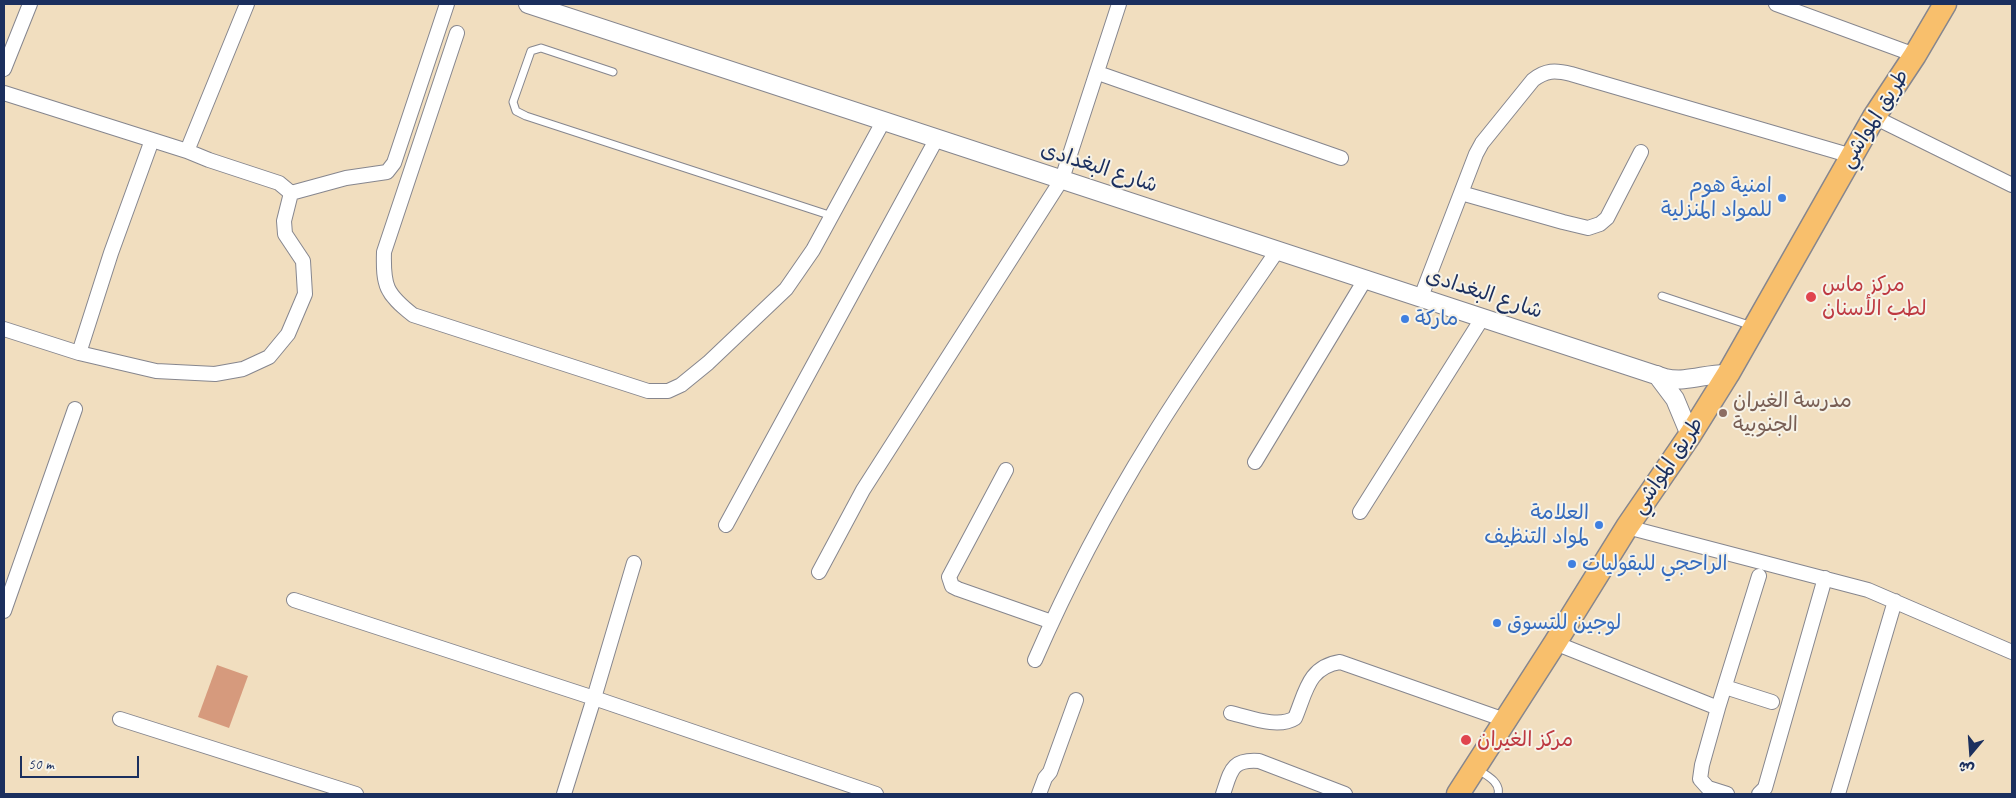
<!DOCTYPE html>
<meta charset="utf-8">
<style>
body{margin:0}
#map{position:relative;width:2016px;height:798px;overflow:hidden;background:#f1debf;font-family:Caveat,"Playpen Sans Arabic",sans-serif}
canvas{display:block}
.frame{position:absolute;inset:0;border:5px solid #1b2f5e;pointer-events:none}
.north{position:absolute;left:1946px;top:728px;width:50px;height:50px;-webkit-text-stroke:4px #f7f3e8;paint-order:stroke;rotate:198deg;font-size:14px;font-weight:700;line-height:20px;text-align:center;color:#1b2f5e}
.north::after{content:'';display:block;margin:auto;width:18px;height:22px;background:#1b2f5e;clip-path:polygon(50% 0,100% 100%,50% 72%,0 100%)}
.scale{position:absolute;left:20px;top:756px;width:119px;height:22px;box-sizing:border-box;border:2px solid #1b2f5e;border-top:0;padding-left:6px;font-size:15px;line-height:18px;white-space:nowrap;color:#1b2f5e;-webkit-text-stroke:4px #f7f3e8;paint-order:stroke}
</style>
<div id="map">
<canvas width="2016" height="798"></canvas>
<div class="frame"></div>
<div class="north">ش</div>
<div class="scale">50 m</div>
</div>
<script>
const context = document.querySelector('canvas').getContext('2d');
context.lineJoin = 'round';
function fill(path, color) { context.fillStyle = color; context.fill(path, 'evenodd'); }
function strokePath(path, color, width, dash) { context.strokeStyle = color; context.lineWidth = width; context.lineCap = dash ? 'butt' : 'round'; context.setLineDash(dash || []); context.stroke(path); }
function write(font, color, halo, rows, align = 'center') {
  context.font = font + ' Caveat,"Playpen Sans Arabic",sans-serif'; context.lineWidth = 4; context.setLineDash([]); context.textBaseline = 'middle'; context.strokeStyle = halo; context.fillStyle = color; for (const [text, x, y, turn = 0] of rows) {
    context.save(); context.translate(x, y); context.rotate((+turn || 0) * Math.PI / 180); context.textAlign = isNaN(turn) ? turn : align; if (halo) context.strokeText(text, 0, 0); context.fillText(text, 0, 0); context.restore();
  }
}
fill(new Path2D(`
 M217,665L248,676L229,728L198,717Z`), '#d69a7d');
const service = new Path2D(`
 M613,72L541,48L531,51L513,102L516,111L526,116L832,216
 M1662,296L1752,326
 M1477,769C1486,775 1501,782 1498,794`);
const minor = new Path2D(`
 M1776,4L1915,55
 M457,33L384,252C383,286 386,294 413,315L648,391H668L681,385L708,363L786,289L813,250L884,120
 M4,69L30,4
 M1098,73L1341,158
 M4,93L187,151L209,160L279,183L291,193L284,221L285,234L303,261L305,294L288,334L269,357L243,369L215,374L156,371L79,353L4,329
 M1874,117L2012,185
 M187,151L247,4
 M291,193L346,178L387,172L394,163L447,4
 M1461,193L1563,222L1588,228L1600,224L1607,218L1641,152
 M1421,297L1476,154L1482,143L1533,80C1546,70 1555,70 1571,74L1852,156
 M79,353L111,253L152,140
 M1255,462L1366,278
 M1006,470L949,577L952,586L958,589L1052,622
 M1360,512L1483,317
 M726,525L937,138
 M1627,527L1868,590L2012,652
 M634,563L594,698L876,794
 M819,572L863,490L1062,179L1119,4
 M294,600L594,698L564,794
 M4,611L75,409
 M1555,643L1718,708L1759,576
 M1035,660C1068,584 1107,510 1151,439C1190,375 1235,313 1277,251
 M1725,687L1772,702
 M1718,708L1702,765L1700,779L1708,788L1727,794
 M1231,713C1249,717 1278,729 1295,718C1306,692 1308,667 1340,662L1505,720
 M120,719L356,794
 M1039,794L1045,778L1050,772L1076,700
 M1223,794C1231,771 1231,759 1259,761L1345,794
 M1759,794L1765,788L1825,578
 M1838,794L1895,601`);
const tertiary = new Path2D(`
 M528,4L1665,378C1688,383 1706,373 1728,374
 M1657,375L1675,399L1690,435`);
const primary = new Path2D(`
 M1458,794L1555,643L1627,527L1690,435L1728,374L1874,117L1915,55L1945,4`);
strokePath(service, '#86868e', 9);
strokePath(minor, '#86868e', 16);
strokePath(tertiary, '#86868e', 20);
strokePath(primary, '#86868e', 25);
strokePath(service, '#fff', 7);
strokePath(minor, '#fff', 14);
strokePath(tertiary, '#fff', 18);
strokePath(primary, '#f8bf6c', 22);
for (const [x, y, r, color] of [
 [1782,198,5,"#3f7fe0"],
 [1811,297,6,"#e0444e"],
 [1405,319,5,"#3f7fe0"],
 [1723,413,5,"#8d6e63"],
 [1599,525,5,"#3f7fe0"],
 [1572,564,5,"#3f7fe0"],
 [1497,623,5,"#3f7fe0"],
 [1466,740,6,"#e0444e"]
]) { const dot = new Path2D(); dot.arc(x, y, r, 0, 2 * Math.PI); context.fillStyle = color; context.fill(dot); strokePath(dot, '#f7f3e8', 2); }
write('21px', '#1b2f5e', '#f7f3e8', [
 ["طريق المواشي",1875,119,-58],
 ["شارع البغدادى",1099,168,18],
 ["شارع البغدادى",1484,294,18],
 ["طريق المواشي",1668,466,-56]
]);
write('21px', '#366cbe', '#f7f3e8', [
 ["امنية هوم",1772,186,"right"],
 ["للمواد المنزلية",1772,210,"right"],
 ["ماركة",1415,319],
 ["العلامة",1589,513,"right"],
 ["لمواد التنظيف",1589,537,"right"],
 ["الراحجي للبقوليات",1582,564],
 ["لوجين للتسوق",1507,623]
], 'left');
write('21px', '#be3a42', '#f7f3e8', [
 ["مركز ماس",1822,285],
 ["لطب الأسنان",1822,309],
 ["مركز الغيران",1477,740]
], 'left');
write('21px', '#785e54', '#f7f3e8', [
 ["مدرسة الغيران",1733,401],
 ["الجنوبية",1733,425]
], 'left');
</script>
